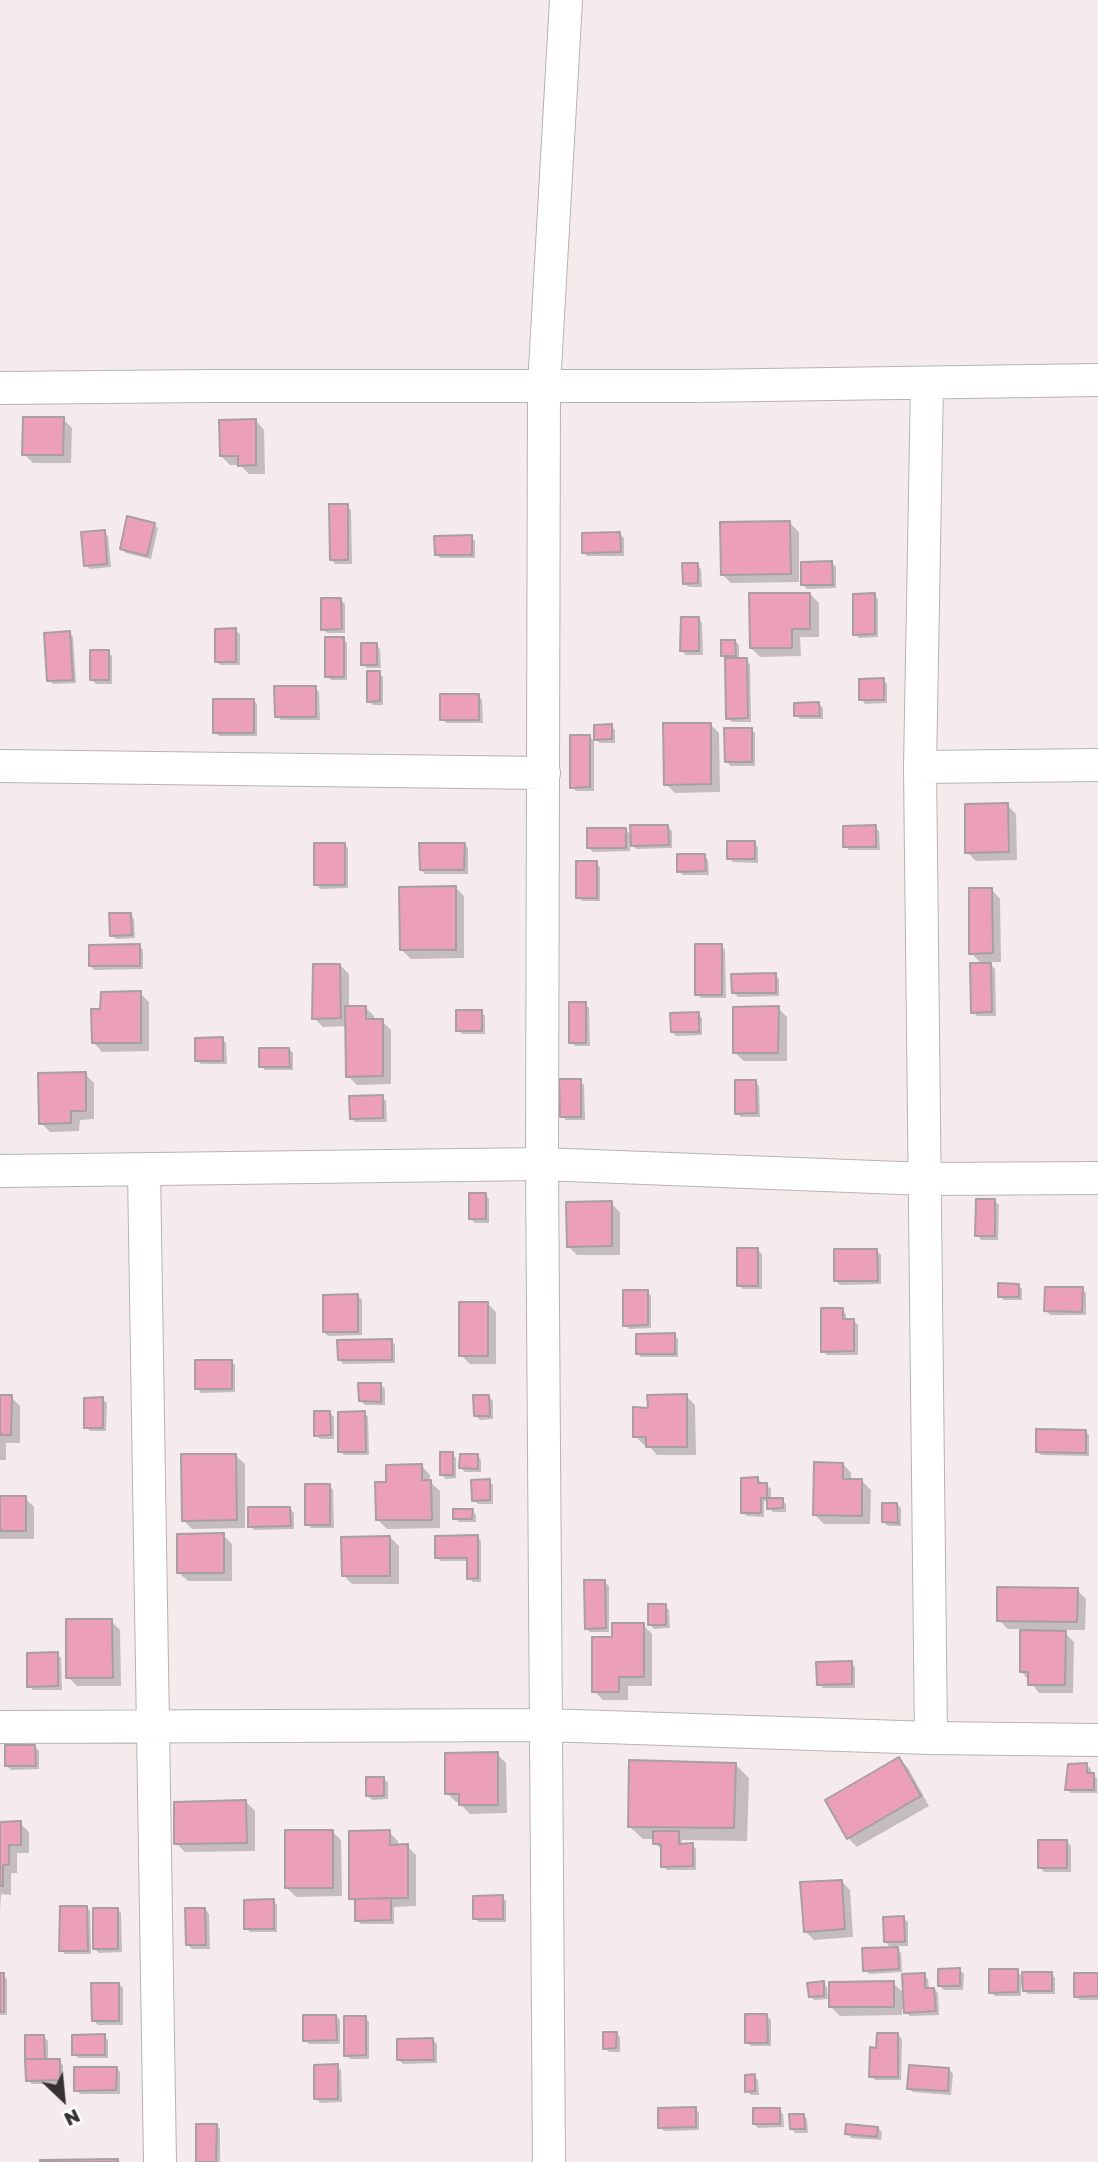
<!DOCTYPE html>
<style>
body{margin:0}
#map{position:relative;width:1098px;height:2162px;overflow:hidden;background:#f5ebed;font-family:"Golos Text",sans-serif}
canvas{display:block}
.north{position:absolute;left:28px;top:2064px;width:70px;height:70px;-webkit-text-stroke:5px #fff;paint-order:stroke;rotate:154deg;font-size:19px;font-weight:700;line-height:28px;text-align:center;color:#363233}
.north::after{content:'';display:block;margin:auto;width:24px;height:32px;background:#363233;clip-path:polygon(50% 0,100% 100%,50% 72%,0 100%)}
</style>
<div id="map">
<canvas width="1098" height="2162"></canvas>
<div class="north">N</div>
</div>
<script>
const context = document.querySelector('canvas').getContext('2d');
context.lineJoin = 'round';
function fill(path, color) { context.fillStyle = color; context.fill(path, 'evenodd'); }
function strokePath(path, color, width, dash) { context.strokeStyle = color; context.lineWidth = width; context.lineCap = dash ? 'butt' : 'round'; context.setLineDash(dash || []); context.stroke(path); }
fill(new Path2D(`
 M63,419L72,428L71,463H33L24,454Z
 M256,421L264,430L265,474H249L240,465H230L221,456Z
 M347,506L351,510L352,564H335L331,560Z
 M790,523L799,532V582L731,583L722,574Z
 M154,524L158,528L151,559L126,553L122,549Z
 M104,532L108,536L111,567L90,569L86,565Z
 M620,534L624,538V556H587L583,552Z
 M471,537L475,541V558H440L436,554Z
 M832,563L836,567V588L807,589L803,585Z
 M697,565L701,569L702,587H689L684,583Z
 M810,594L819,603V637H800L801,656L760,657L751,648Z
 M874,595L878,599V637L859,638L855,634Z
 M341,600L345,604V633H327L323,629Z
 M698,618L702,623L703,655H686L682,651Z
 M235,630L240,634V665H220L216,661Z
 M69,633L73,637L76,683L53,684L48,680Z
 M343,638L347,643V680H331L327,676Z
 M735,641L739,645V660H746L750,664L751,722H732L727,718V659L723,655Z
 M376,645L380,649L381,668H367L363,664Z
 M108,652L112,656V684H96L92,680Z
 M379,673L383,677V705H373L369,701Z
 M883,680L887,684V703L865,704L861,699Z
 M315,688L319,692L320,720H281L277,716Z
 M478,696L482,700L483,723H446L442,719Z
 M253,700L257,704V736H219L215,732Z
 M819,704L823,708V719H800L796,715Z
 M710,724L719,733L720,792L675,793L666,784Z
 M611,726L615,730V743H600L595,739Z
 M751,729L755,733V766H731L727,762Z
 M590,737L594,741V791H576L572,787Z
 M1007,805L1016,814L1017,860L976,861L967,852Z
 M668,827L672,831V848L636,849L630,842V851L593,852L589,848L625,829L632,836Z
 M875,827L879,831L880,850H849L845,846Z
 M754,843L758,847V863L733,862L729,858Z
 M344,844L348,848V888L320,889L316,884Z
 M464,844L468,848V874H425L421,870Z
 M704,856L708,860L709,875H683L679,871Z
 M596,863L600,867V901H582L578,897Z
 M455,887L464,896V958L411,959L402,950Z
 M992,890L1000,899L1001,962H988L995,969L996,1016H977L973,1012L983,965L971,953Z
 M130,914L134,919L135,938L116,939L112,935Z
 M721,945L725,950L726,998H701L697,994Z
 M139,946L143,950V969L94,970L90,965Z
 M340,965L349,974V1008L365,1007L374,1016V1021H382L391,1030V1084L357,1085L348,1076L347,1026L323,1027L314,1018Z
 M775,975L779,979V996L738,997L734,993Z
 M140,993L149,1002V1051L102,1052L94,1043L102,1011Z
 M585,1004L589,1008L590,1046H575L571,1042Z
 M778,1008L787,1017V1061H744L735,1053Z
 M481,1011L485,1016V1034H462L458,1030Z
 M698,1014L702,1018V1035L676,1036L672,1032Z
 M222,1039L226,1043L227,1064H201L197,1060Z
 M289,1049L293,1053V1070H265L261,1066Z
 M85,1074L94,1083V1119L80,1120L79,1131L50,1132L41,1123Z
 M580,1080L584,1085L585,1120H566L562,1116Z
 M755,1082L759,1086L760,1117H741L737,1113Z
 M382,1097L386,1101L387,1122H355L351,1118Z
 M485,1195L489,1199V1223H475L471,1219Z
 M995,1201L999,1205L998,1240H981L977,1235Z
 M611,1203L620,1212V1255H577L568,1246Z
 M757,1250L762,1254V1289H743L739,1285Z
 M877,1251L881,1255V1284L840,1285L836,1281Z
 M1018,1285L1022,1289V1300H1004L1000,1296Z
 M1082,1289L1086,1293V1315H1050L1046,1311Z
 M647,1292L651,1296V1328L629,1329L625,1325Z
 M358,1296L362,1300V1335L328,1336L324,1332Z
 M487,1303L496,1312V1364H470L461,1355Z
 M842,1310L846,1314V1321H854L858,1325V1355H827L823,1351Z
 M674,1335L678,1339V1357H641L637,1353Z
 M391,1340L395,1345V1363L343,1364L339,1360Z
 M231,1361L235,1365V1392L201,1393L197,1388Z
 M381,1385L385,1389V1405H365L361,1401Z
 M686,1396L695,1405L696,1455H657L648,1445H644L635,1436L649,1409Z
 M0,1397H11L20,1406V1443H6V1460H0Z
 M489,1397L493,1401V1419L480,1420L475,1415Z
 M102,1399L107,1403L106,1431H90L86,1427Z
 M329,1412L334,1417V1439H320L316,1435Z
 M364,1413L368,1417L369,1455H344L340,1451Z
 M1085,1431L1089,1435V1456L1041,1455L1037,1451Z
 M452,1454L456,1458V1478L446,1479L442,1475Z
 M477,1455L481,1460V1472H465L461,1468Z
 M236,1456L245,1464V1528L192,1529L183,1520Z
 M843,1464L851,1473V1480L862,1481L871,1490L870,1524H824L815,1515Z
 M422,1466L430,1475V1482L440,1491V1528L387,1529L378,1520Z
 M757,1479L771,1489V1500H782L786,1504V1512H773L769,1508V1502L764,1501V1517L747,1516L743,1512Z
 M489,1481L493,1485V1504H478L474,1500Z
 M329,1485L333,1490L334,1528H311L307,1524Z
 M0,1498H25L34,1507V1539H0Z
 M897,1504L901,1508V1526H888L884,1522Z
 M290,1509L294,1513V1529L254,1530L250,1526Z
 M472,1510L476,1515V1522H459L455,1518Z
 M223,1535L232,1544V1581H188L179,1573Z
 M390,1537L399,1546V1584H352L343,1575Z
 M477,1537L481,1541V1582H473L469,1578V1561H441L437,1557Z
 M604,1582L609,1586V1632H590L586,1628Z
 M1077,1590L1086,1599L1085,1630H1062L1074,1642L1073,1693H1039L1021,1671L1022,1629H1008L999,1620Z
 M665,1606L669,1610L670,1628L654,1629L650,1625Z
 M111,1621L120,1630L121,1686H77L68,1677Z
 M643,1625L652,1634V1686H628V1700H603L594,1691L614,1638Z
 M57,1654L61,1658L62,1690H33L29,1686Z
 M851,1663L855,1667V1688H823L819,1684Z
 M35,1747L39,1751V1769L11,1770L7,1766Z
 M497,1754L506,1763L507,1813L470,1814L461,1805V1802H456L447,1793Z
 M899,1759L908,1768L929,1806L857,1847L848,1838Z
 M735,1764L749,1778L747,1841L682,1840V1845H692L696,1849V1870H667L663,1866V1847H659L655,1843V1839H643L629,1826Z
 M1086,1765L1091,1769V1774L1097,1778V1793H1071L1067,1789Z
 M384,1779L388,1783V1799L372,1800L368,1796Z
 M246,1802L255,1811V1851L185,1852L176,1843Z
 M0,1823H20L29,1832V1853H17V1873H11V1895L1,1894L0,1913Z
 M332,1831L341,1840L342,1896L296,1897L287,1888Z
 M389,1832L398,1841V1846H407L416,1855V1906L394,1907V1924H361L357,1920V1904L351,1898Z
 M1067,1842L1071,1846V1872H1044L1040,1867Z
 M841,1881L850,1890L853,1937L814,1940L805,1931Z
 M502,1897L506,1901V1922H479L475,1918Z
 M273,1901L277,1905V1932H250L246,1928Z
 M86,1907L90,1911L91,1954H65L61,1950Z
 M117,1909L121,1913L122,1952L99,1953L95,1949Z
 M205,1909L209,1914L210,1949H192L188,1945Z
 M903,1918L908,1922V1946H889L885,1941Z
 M897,1949L901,1953L902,1972L869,1974L865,1970Z
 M960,1970L964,1974L963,1990H944L940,1986Z
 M1017,1971L1024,1979L1051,1973L1055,1978V1994H1028L1021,1986V1996H995L991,1992Z
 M1098,1974V2000H1080L1075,1996Z
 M0,1975H3L7,1979V2015H0Z
 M924,1975L928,1979L929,1990L934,1989L938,1993L939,2015L910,2016L902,2009V2015L840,2016L831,2007L893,1983L905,1994Z
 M823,1983L827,1987L828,1999L814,2000L810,1996Z
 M119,1984L123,1988V2025H98L94,2021Z
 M336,2016L340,2020V2044H309L305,2040Z
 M767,2016L771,2020V2046H751L746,2042Z
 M365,2018L369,2022V2059H350L346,2055Z
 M616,2033L620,2037V2052H609L605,2048Z
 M898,2035L902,2039L901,2080H875L871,2076L878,2049Z
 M104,2036L108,2040V2058H78L74,2054Z
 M44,2037L48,2041V2061H59L63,2065V2084H32L27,2080Z
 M433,2040L437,2044V2063L403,2064L399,2060Z
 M337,2066L341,2070L342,2102L320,2103L316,2098Z
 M116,2068L120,2072V2094H80L76,2090Z
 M949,2069L953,2074L951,2095L913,2092L909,2088Z
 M754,2076L758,2080L759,2095H751L747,2091Z
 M695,2109L699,2113V2130L664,2131L660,2127Z
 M779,2110L783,2114L784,2127L758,2128L754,2124Z
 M803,2115L807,2119L808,2133H795L791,2128Z
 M216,2125L220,2129V2162H198Z
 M878,2128L882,2132L881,2140L851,2138L847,2133Z`), '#0003');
const building = new Path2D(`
 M23,417H64L63,455H22Z
 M256,419V465L238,466V456H220L219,420Z
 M329,504H348V560H330Z
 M127,516L155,523L147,556L120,549Z
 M790,521L791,574L721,575L720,522Z
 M105,530L107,564L84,566L81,532Z
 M620,532L621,552L582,553V533Z
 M472,535V555H435L434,536Z
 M832,561L833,585H801V562Z
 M682,563H698V583L683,584Z
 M749,593H810V629H792V648H750Z
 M875,593V634L853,635V594Z
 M321,598H341L342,629L321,630Z
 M681,617H699V651H680Z
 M236,628V662H215V629Z
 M70,631L73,680L47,681L44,633Z
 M325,637H344V677H325Z
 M721,640H735L736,656H721Z
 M361,643H377V665H361Z
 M90,650H109V680H90Z
 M725,658H747L748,718L726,719Z
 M367,671H380V701L367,702Z
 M884,678V700H859V679Z
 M274,686H316V717H275Z
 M440,694H479V720H440Z
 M213,699H254V733H213Z
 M819,702L820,716H794V703Z
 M663,723H711V784L664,785Z
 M612,724V739L594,740V725Z
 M724,728H752V762H725Z
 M570,735H590V787L570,788Z
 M1008,803L1009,852L965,853V804Z
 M630,825H668L669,845L631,846Z
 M876,825V847H843V826Z
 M587,828H626V848H587Z
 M727,841H755V859H727Z
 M314,843H345V885H314Z
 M419,843H465L464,870H420Z
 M677,854H705L706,871L677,872Z
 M576,861H597V898H576Z
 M456,886V950H400L399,887Z
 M969,888H992L993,953L969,954Z
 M109,913H131L132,935L110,936Z
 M140,944V966H89V945Z
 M695,944H722V995H695Z
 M970,963H991L992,1012L971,1013Z
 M313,964H340L341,1018L312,1019Z
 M776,973V993H732L731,974Z
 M141,991V1043H92L91,1009H100L101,992Z
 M569,1002H586V1043H569Z
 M345,1006H366V1019H383V1076L346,1077Z
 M779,1006L778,1053H733V1007Z
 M456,1010H482V1031H456Z
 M699,1012V1032H671L670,1013Z
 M223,1037V1061H195V1038Z
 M259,1048H289L290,1067H259Z
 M86,1072V1111H71V1123L39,1124L38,1073Z
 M559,1079H581V1117H560Z
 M735,1080H756L757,1113L735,1114Z
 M383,1095V1118L350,1119L349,1096Z
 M469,1193H486V1219H469Z
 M976,1199H995V1236H975Z
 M612,1201V1246L567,1247L566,1202Z
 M737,1248H758V1286H737Z
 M834,1249H877L878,1281H834Z
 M998,1283L1019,1284V1297H998Z
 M1045,1287H1083L1082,1312L1044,1311Z
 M623,1290H648V1325L623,1326Z
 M358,1294V1332H323V1295Z
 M459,1302H488V1356H459Z
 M821,1308H843V1319H854V1351L821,1352Z
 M675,1333V1354H636V1334Z
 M392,1339V1360H338L337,1340Z
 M195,1360H232V1389H195Z
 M358,1383H381V1402L359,1401Z
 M687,1394V1447H646V1437H633V1407L648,1408L647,1395Z
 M0,1395H12L11,1435H0Z
 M473,1395H489L490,1416H474Z
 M103,1397V1428H84V1398Z
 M314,1411H330L331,1435L314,1436Z
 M365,1411L366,1452H338V1412Z
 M1036,1429L1086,1430V1453L1036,1452Z
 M440,1452H453V1475H440Z
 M181,1454H236L237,1520L182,1521Z
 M460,1454H478V1469L459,1468Z
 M814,1462L843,1463V1479H862V1516L813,1515Z
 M422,1464V1480H431L432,1520H376L375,1482H386V1465Z
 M758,1477V1483H767V1498H761V1513H741V1478Z
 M490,1479V1500L472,1501L471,1480Z
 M305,1484H330V1525H305Z
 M0,1496H26V1531H0Z
 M767,1498H783V1508L767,1509Z
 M882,1503H897L898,1523L882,1522Z
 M248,1507H290L291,1526L248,1527Z
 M453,1509H473L472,1519H453Z
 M224,1533V1573H177V1534Z
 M478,1535V1578L467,1579V1558H435V1536Z
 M390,1536V1576H342L341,1537Z
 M584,1580H605L606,1628L585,1629Z
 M997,1587L1078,1588L1077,1622L997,1621Z
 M648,1604H666V1625H648Z
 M66,1619H112L113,1678H66Z
 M612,1623H644V1677H619V1692H592V1637H612Z
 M1020,1630L1066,1631L1065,1685H1028V1672H1020Z
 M58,1652V1686L27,1687V1653Z
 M852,1661V1684L817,1685L816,1662Z
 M5,1745H35L36,1766H5Z
 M498,1752V1805H459V1794H445V1753Z
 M899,1757L921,1796L847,1839L825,1800Z
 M629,1760L736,1763L734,1828L628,1827Z
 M1087,1763V1773H1094V1790H1065L1068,1764Z
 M366,1777H384V1796H366Z
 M246,1800L247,1843L174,1844V1802Z
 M21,1821V1845H9V1865H3V1886H0V1822Z
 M285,1830H333V1888H285Z
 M390,1830V1845L408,1844V1898L349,1899V1831Z
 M653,1831H679V1844L693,1843V1866L661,1867V1844H653Z
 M1038,1840H1067V1868H1038Z
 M842,1880L845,1929L804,1932L800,1882Z
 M503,1895V1919H473V1896Z
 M391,1898V1920L355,1921V1899Z
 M274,1899V1929H244V1900Z
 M60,1906H87L88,1951H59Z
 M93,1908H118V1949H93Z
 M185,1908H205L206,1945H186Z
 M904,1916L905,1942H884L883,1917Z
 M898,1947L899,1969L863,1971L862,1948Z
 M960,1968V1986H938V1969Z
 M989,1969H1018V1992L989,1993Z
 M1022,1972H1052V1991H1023Z
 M0,1973H4V2012H0Z
 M925,1973V1988H934L936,2011L904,2013L902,1974Z
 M1074,1973H1098V1996L1074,1997Z
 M824,1981V1996L809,1997L807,1983Z
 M894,1981V2007H829V1982Z
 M91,1983H119V2021H92Z
 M745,2014H767L768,2043H745Z
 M303,2015H336L337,2040L303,2041Z
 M344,2016H366V2055L344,2056Z
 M603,2032H617L616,2048L603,2049Z
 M877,2033H898V2077H869L870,2047L876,2048Z
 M105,2034V2055H72V2035Z
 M25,2035H44L45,2059H25Z
 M433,2038L434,2060H397V2039Z
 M25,2059H60V2080L26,2081Z
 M338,2064V2099H314V2065Z
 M909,2065L949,2068L948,2091L907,2089Z
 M74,2067H117L116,2090L74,2091Z
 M755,2074V2091L745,2092V2075Z
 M696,2107V2127L658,2128V2108Z
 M753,2108H780V2124H753Z
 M789,2114H804L805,2129H790Z
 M196,2124H217L216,2162H196Z
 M846,2124L878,2127L877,2137L845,2134Z
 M118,2159V2162H40V2160Z`);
fill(building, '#eca0b8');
strokePath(building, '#a89fa2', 2);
const minor = new Path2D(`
 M927,383L920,767L931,1738
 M0,388L208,386H697L1098,380
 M0,766L544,773
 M920,767L1098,765
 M144,1170L160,2162
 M0,1171L542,1164L926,1179L1098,1178
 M0,1727L546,1725L931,1738L1098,1740
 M549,2162L542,1164L544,386L566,0`);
strokePath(minor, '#bbb1b4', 34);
strokePath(minor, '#fff', 32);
</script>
